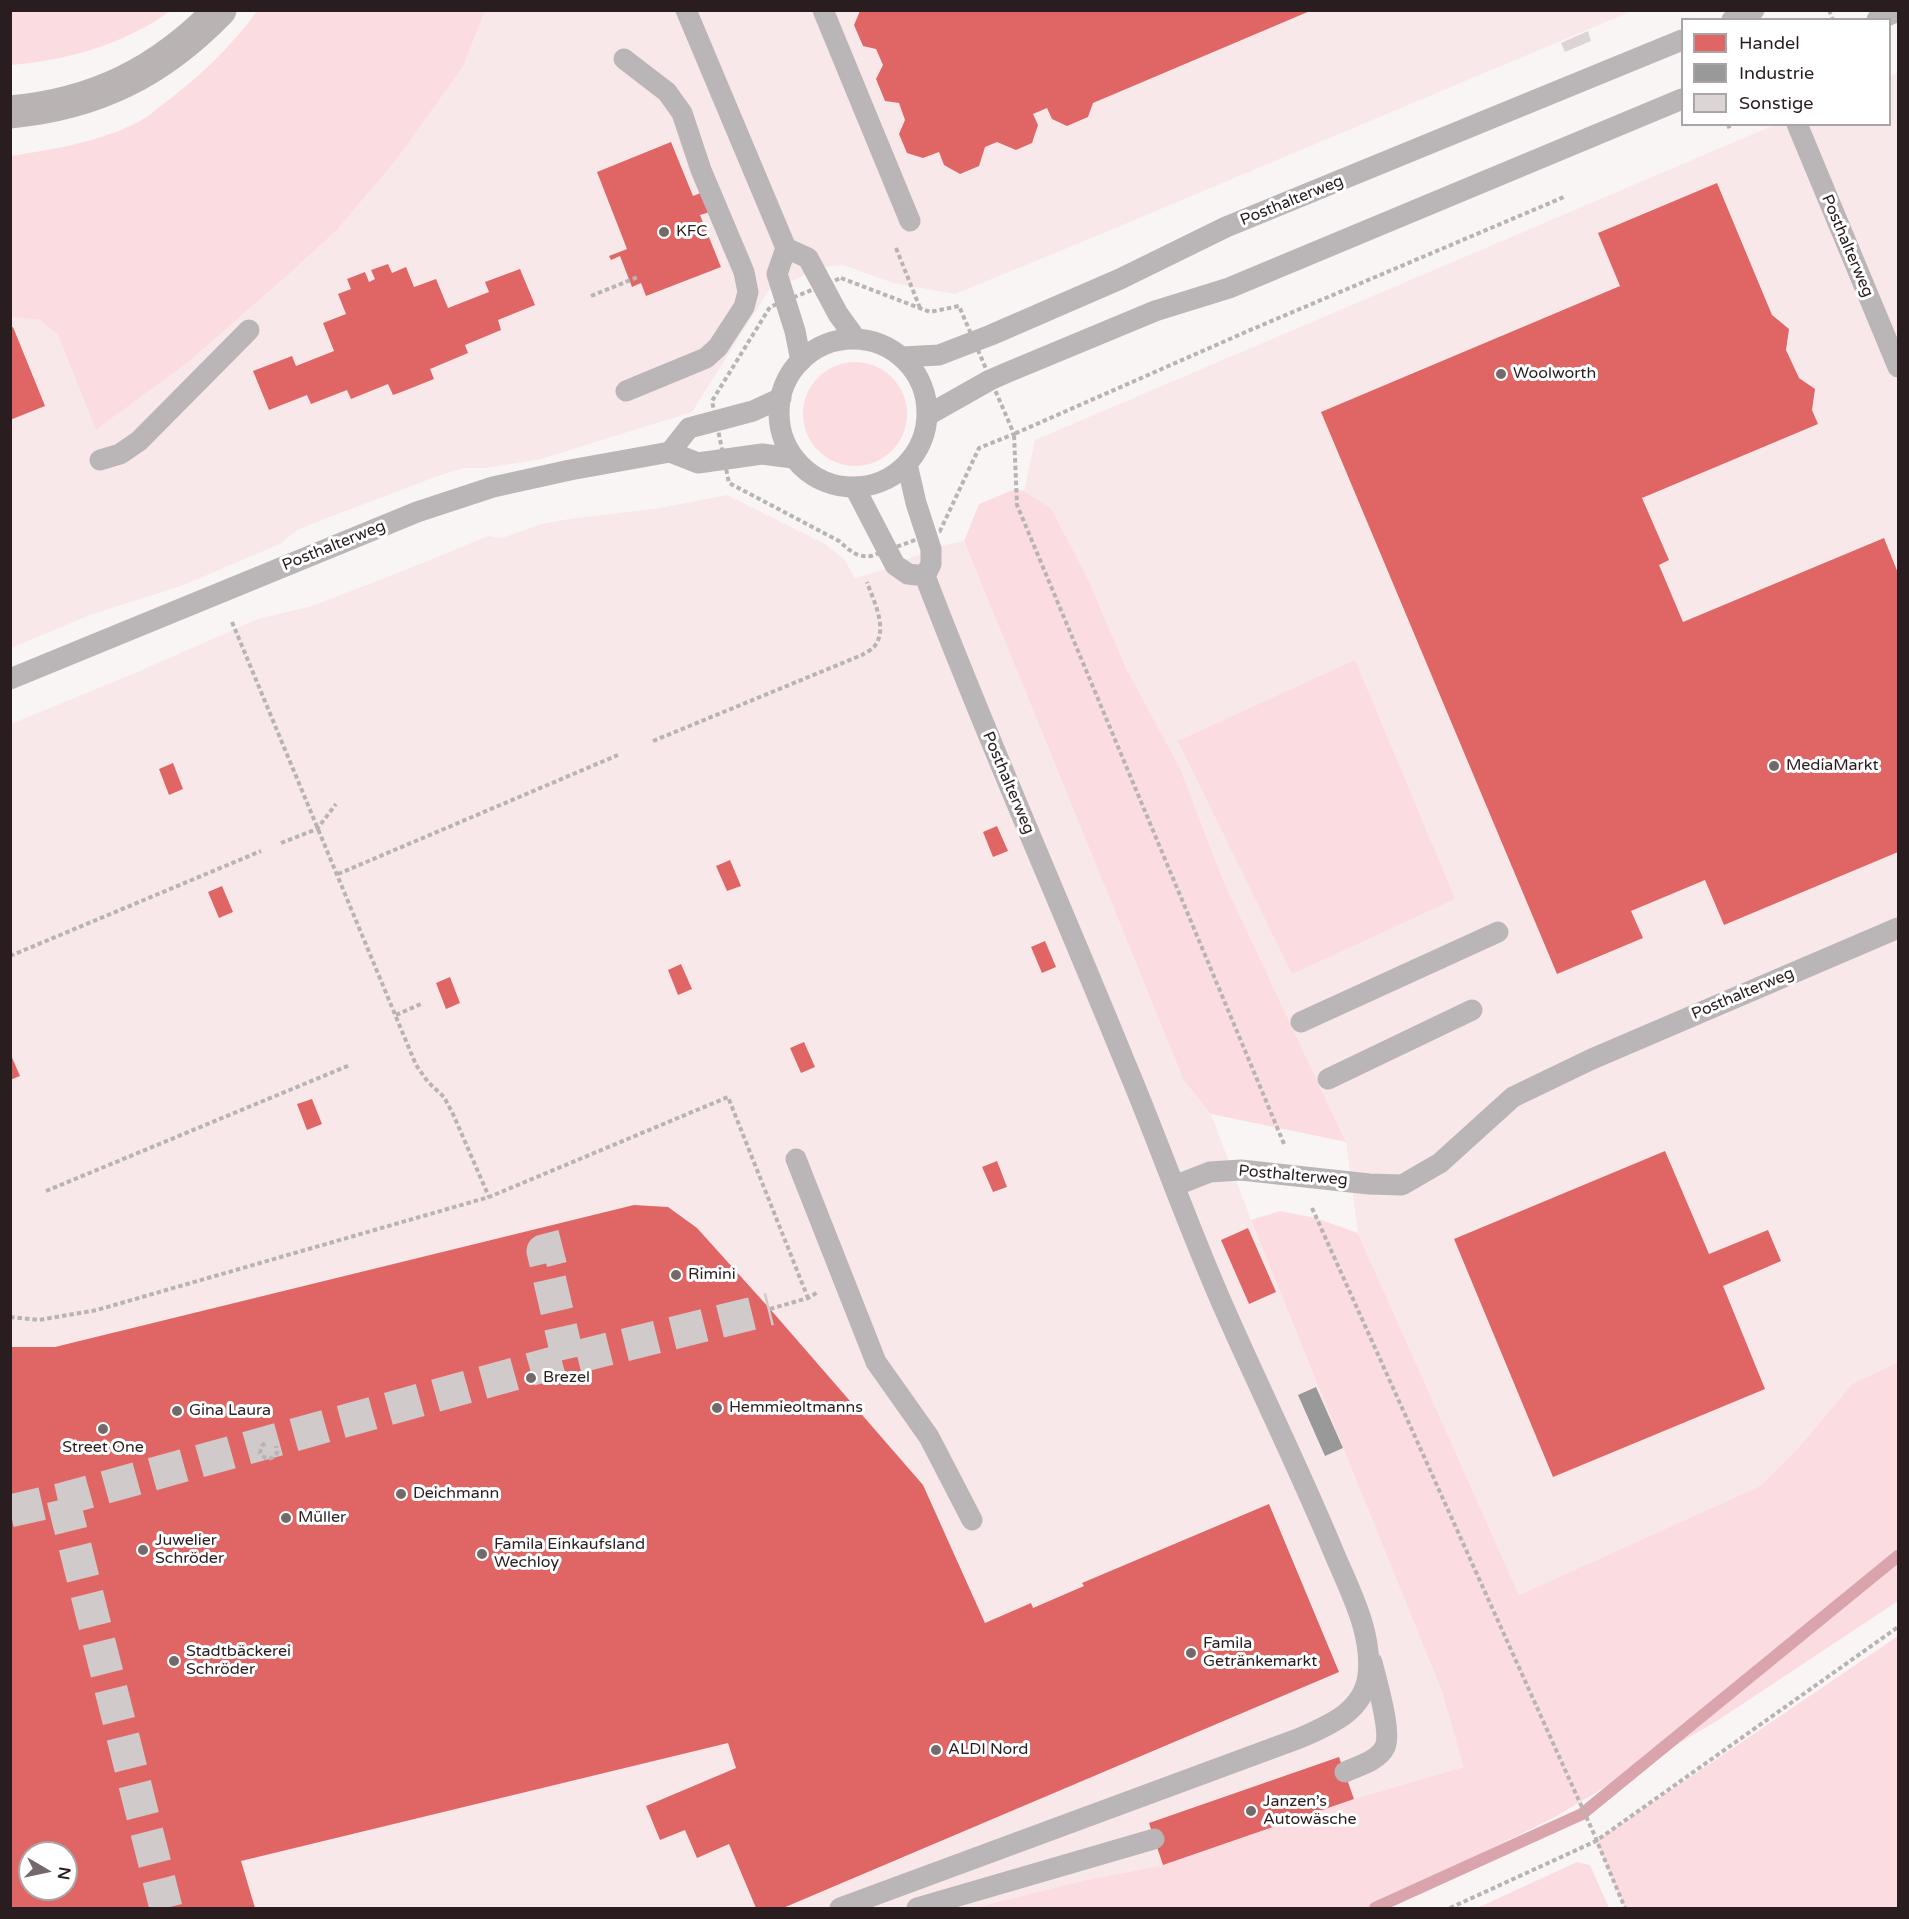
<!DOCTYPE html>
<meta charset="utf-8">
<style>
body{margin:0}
#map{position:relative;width:1909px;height:1919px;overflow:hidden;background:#faf5f5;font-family:"Varela Round",sans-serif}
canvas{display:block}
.frame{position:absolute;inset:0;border:12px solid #2a1d1f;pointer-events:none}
.legend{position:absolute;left:1681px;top:18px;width:210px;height:108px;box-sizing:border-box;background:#fff;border:2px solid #aaa5a5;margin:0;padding:8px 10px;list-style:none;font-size:18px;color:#2a1d1f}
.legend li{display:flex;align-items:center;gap:12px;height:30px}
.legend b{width:30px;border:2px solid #aaa5a5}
.north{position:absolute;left:18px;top:1841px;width:60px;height:60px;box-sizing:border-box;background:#fff;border:2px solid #aaa5a5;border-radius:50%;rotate:99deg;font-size:16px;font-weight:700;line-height:24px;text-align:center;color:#2a1d1f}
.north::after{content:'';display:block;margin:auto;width:21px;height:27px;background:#73696a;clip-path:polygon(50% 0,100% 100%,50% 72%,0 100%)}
</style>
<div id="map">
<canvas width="1909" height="1919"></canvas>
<div class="frame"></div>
<ul class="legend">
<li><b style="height:16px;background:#e06666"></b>Handel</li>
<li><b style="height:16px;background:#999"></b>Industrie</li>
<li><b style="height:16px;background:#ddd5d5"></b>Sonstige</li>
</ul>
<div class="north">N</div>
</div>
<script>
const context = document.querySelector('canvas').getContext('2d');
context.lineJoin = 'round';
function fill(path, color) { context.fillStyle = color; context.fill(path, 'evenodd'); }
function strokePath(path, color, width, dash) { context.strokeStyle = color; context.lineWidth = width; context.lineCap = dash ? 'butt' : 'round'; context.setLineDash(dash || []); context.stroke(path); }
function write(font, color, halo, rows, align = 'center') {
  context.font = font + ' "Varela Round",sans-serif'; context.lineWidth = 6; context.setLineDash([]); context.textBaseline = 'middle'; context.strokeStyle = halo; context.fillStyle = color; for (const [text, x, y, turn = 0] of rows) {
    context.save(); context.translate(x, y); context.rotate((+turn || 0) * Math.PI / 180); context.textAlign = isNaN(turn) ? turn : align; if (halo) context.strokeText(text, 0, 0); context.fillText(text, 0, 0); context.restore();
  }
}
fill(new Path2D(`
 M485,11H1632L1082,242L955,294L893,283L843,265L826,267L815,271L769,290L692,412L541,459L486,468H464L438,476L314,523L296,531L280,544L181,586L90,615L11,648L10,317L40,320L58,335L96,430L187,363L289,274L337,230L397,159L463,67Z
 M1898,72V1362L1852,1384L1800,1446L1760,1486L1519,1595L1358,1233L1346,1142L1223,880L1180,768L1127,670L1088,579L1051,508L1024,491L1035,440L1774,125L1890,124V76Z
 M727,495L825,544L844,559L855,578L885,569L939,546L964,541L1184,1081L1211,1114L1251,1220L1442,1692L1465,1767L1354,1799L1163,1865L1082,1881L973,1908H11V724L135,673L258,619L312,606L410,568L488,536L502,538L542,524L569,519L660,508ZM30,1853H66V1889H30Z`), '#f9e8e9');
fill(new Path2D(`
 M11,10H170V11C123,45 68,60 11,65Z
 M257,11H485L463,67L397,159L337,230L289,274L187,363L96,430L58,335L40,320L11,317V156C54,149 100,142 140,121C148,117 155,110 162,105C198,78 231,47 257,11Z
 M803 414a52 52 0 1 1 104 0a52 52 0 1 1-104 0Z
 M1015,489L1024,491L1051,508L1088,579L1127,670L1180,768L1223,880L1346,1142L1211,1114L1184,1081L964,541L979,504Z
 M1355,660L1455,899L1292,974L1178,741Z
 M1280,1211L1316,1218L1358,1233L1519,1595L1760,1486L1800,1446L1852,1384L1898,1362V1601L1720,1719L1555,1817L1371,1908H973L1082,1881L1163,1865L1354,1799L1464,1767L1442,1692L1251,1220Z
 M1898,1636V1908H1625L1596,1841Z
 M1577,1862L1590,1865L1609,1908H1477Z`), '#fbdde1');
fill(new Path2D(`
 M860,11H1310L1093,103L1088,117L1067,126L1052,119L1047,108L1033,114L1038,125L1032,143L1016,150L997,142L985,147L979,166L960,174L944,165L939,152L923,158L907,153L899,134L905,120L899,103L885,101L876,79L883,65L876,49L863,46L854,25Z
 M671,142L693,196L703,192L710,212L700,215L721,267L646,296L641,283L632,287L620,256L611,260L609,256L627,249L597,172Z
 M1717,183L1772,315L1789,329L1786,350L1799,378L1815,389L1812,410L1818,424L1642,498L1669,560L1659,565L1683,622L1884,538L1898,573V852L1724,925L1705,880L1631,911L1643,938L1557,974L1321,412L1620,286L1598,233Z
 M388,264L392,273L406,267L414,287L436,279L448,308L489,292L485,282L520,269L535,305L498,320L501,330L465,345L468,353L430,369L434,379L404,391L393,395L388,384L351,399L347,390L311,404L307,395L269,410L253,371L292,356L296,366L334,351L323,323L346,314L338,294L351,289L347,279L365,272L369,282L375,279L371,270Z
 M13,327L45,406L10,420V328Z
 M173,763L183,789L169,795L159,769Z
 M997,826L1008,851L993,857L983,832Z
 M730,860L741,886L727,891L716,866Z
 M222,886L233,912L219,918L208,892Z
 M1045,941L1056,967L1042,973L1031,947Z
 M681,964L692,989L678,995L668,970Z
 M450,977L460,1003L446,1009L436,983Z
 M804,1042L815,1067L801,1073L790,1048Z
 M10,1053L20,1076L10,1080Z
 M312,1099L322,1124L307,1130L297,1104Z
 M1665,1151L1709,1254L1768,1230L1781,1261L1723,1286L1765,1389L1553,1477L1454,1239Z
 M997,1161L1007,1187L993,1192L982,1167Z
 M634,1205L668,1207L697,1228L770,1309L923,1485L985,1623L1031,1603L1033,1608L1084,1586L1082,1583L1269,1504L1339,1672L783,1908H756L729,1844L697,1858L685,1830L660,1840L646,1806L736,1768L728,1743L241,1861L255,1908H10V1347H55ZM30,1853H66V1889H30Z
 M1248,1228L1276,1292L1249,1304L1221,1240Z
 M1339,1757L1354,1799L1163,1865L1149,1823Z`), '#e06666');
fill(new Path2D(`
 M1316,1387L1343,1448L1325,1456L1298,1395Z`), '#999');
strokePath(new Path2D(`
 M1375,1908L1582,1814L1898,1556`), '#daa4ac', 12);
fill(new Path2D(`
 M1588,31L1591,41L1565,52L1561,43Z`), '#ddd5d5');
strokePath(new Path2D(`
 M568,1359L543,1251L578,1242
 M63,1499L166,1908
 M10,1511L63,1499L568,1359L770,1309`), '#d0caca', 33, [33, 16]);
strokePath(new Path2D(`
 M1829,10L1833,20
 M1728,124L1730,130
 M896,248L920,308
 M841,278L930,312L959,306L1014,434L979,448L940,531L871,556C857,558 849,550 839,541L729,483L712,401L770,307Z
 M591,296L638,277
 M232,622L416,1065L428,1082L444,1097L453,1114L489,1197
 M653,741L862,655C865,653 871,650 874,647C889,629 873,600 867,582
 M281,843L317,829L336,804
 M338,874L618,755
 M10,956L261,851
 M396,1015L423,1003
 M1284,1144L1017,505L1014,434L1248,331L1564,197
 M46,1191L350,1065
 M1312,1208L1594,1834L1625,1908
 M770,1309L808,1298L818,1292
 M10,1317L39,1320L97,1310L489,1197L728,1097L808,1298
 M265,1443L262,1446L260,1453C266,1460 271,1461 277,1453L276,1446
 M1450,1908L1596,1841L1898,1627`), '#b9b4b4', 4, [4.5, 3]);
strokePath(new Path2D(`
 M686,10L786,248L777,274L795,331L801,361
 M823,10L910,221
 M1732,20L1754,10
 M1877,20L1898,11
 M624,59L667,92L682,113L701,170L744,272L748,292L744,307L718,347L706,358L626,391
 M1797,124L1898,367
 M786,248L808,258L838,314L856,339
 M779 413a74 74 0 1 1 148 0a74 74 0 1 1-148 0Z
 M903,357L939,355L991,335L1120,279L1226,227L1682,40
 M928,415L990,380L1006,373L1155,311L1229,288L1682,99
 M670,452L689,428L753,411L781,398
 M100,460L120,454L139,441L249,330
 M855,488L895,565L908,574L925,576
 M10,679L417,512L493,487L570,470L670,452L698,463L762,454L793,458
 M1301,1022L1498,932
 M1328,1079L1472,1010
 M796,1159L876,1362L929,1437L972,1520
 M1174,1186L1210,1172L1241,1170L1369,1184L1402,1185L1440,1163L1513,1097L1592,1059L1898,928
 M1345,1772C1358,1766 1378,1761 1385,1747C1392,1731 1376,1680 1372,1662
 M840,1908L1300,1738C1329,1725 1363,1712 1368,1676C1373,1633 1350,1591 1334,1553C1301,1473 1263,1396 1228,1317C1190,1233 1160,1145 1124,1060C1058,898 987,739 925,576L931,564V549L916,503L907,464
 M917,1908L1154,1839`), '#bab5b6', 21);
strokePath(new Path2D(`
 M10,112C96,104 160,72 220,10`), '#b9b3b4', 33);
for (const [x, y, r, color] of [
 [664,232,6,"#73696a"],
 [1501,374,6,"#73696a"],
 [1774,766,6,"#73696a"],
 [676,1275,6,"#73696a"],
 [531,1378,6,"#73696a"],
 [717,1408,6,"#73696a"],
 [177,1411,6,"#73696a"],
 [103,1429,6,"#73696a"],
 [401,1494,6,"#73696a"],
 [286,1518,6,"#73696a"],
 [143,1550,6,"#73696a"],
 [482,1554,6,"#73696a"],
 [1191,1653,6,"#73696a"],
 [174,1661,6,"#73696a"],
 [936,1750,6,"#73696a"],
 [1251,1811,6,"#73696a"]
]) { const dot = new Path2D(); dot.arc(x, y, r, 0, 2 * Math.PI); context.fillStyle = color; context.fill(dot); strokePath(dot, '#fff', 2); }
write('16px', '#2a1d1f', '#fff', [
 ["Posthalterweg",1292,201,-22],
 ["Posthalterweg",1847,246,67],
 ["Posthalterweg",334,546,-22],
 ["Posthalterweg",1008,783,67],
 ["Posthalterweg",1743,994,-23],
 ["Posthalterweg",1293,1176,5]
]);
write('16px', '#2a1d1f', '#fff', [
 ["KFC",676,232],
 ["Woolworth",1513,374],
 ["MediaMarkt",1786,766],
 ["Rimini",688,1275],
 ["Brezel",543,1378],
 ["Hemmieoltmanns",729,1408],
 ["Gina Laura",189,1411],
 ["Street One",103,1448,"center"],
 ["Deichmann",413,1494],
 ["Müller",298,1518],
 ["Juwelier",155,1541],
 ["Schröder",155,1559],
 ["Famila Einkaufsland",494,1545],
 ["Wechloy",494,1563],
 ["Famila",1203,1644],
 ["Getränkemarkt",1203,1662],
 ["Stadtbäckerei",186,1652],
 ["Schröder",186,1670],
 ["ALDI Nord",948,1750],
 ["Janzen’s",1263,1802],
 ["Autowäsche",1263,1820]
], 'left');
</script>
